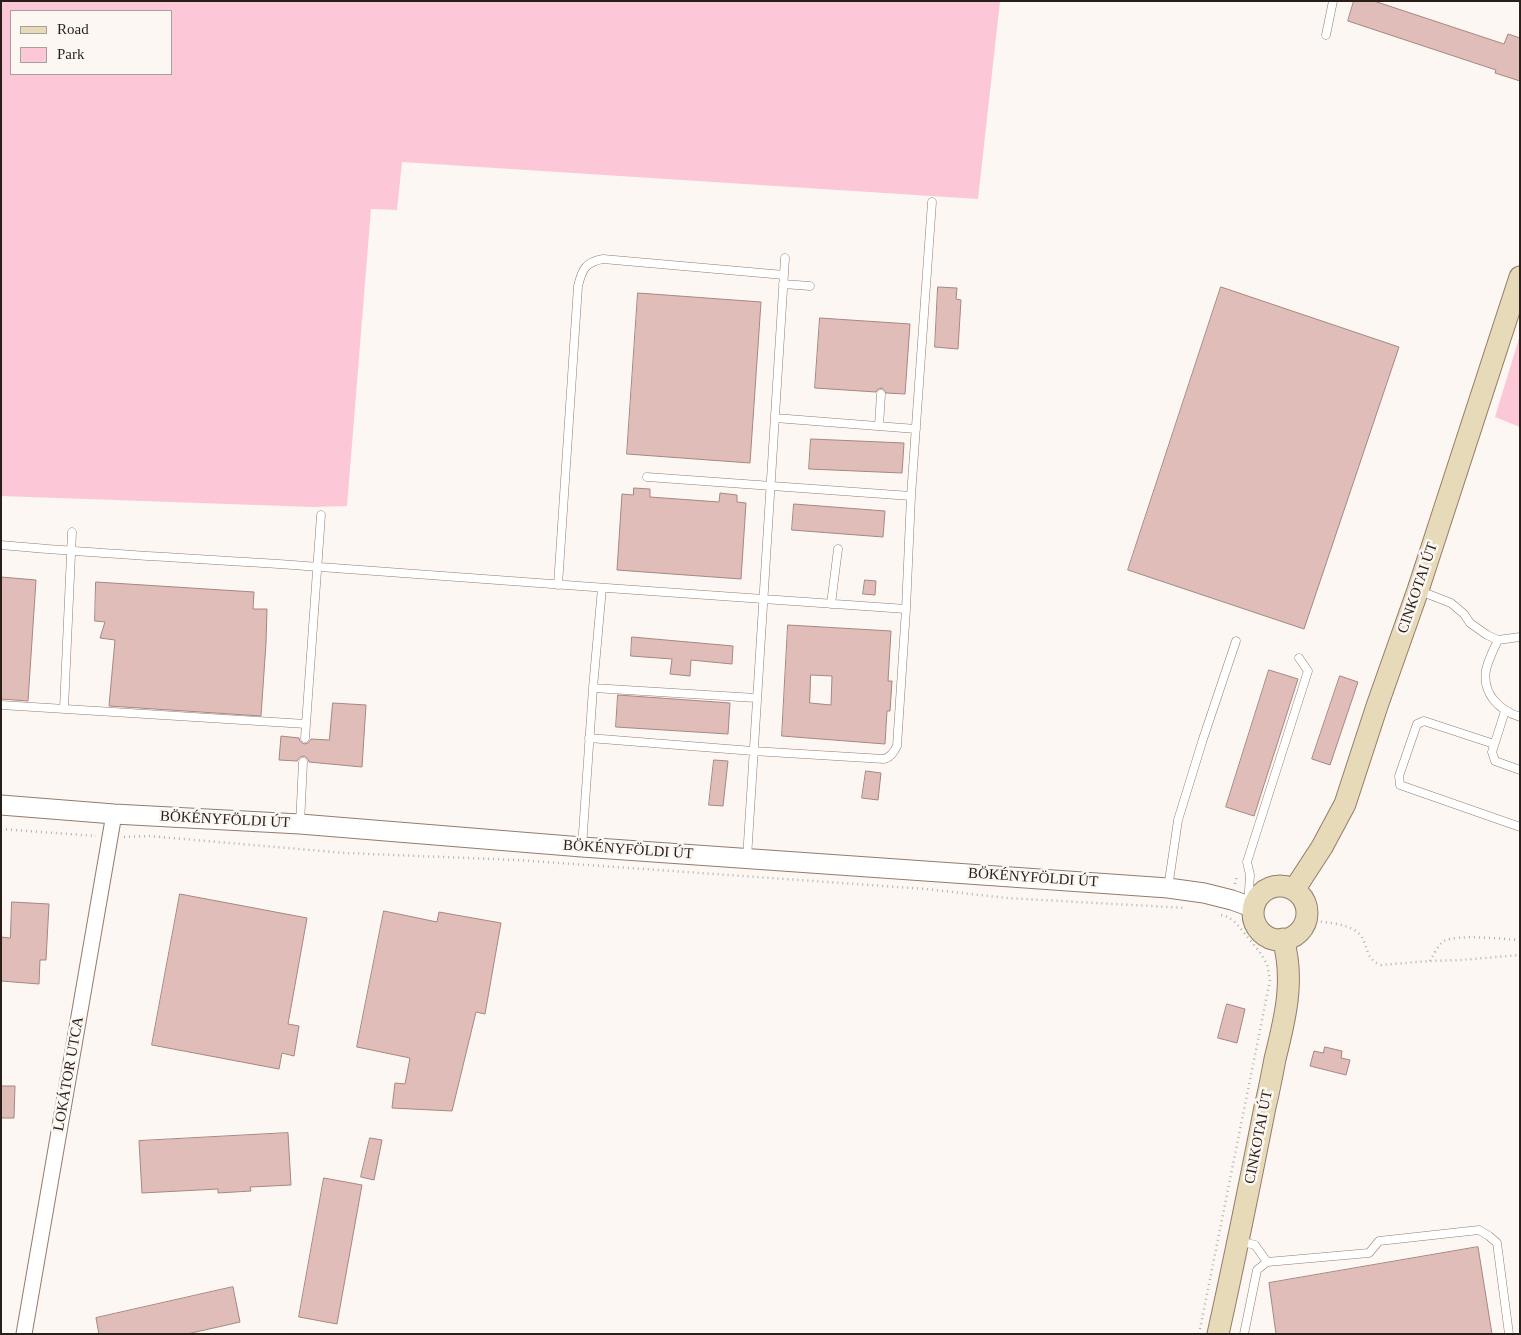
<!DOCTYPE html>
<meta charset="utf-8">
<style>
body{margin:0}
#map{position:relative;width:1521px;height:1335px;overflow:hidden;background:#fcf7f3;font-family:Georgia,serif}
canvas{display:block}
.frame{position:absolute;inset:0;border:2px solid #291f18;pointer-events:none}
.legend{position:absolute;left:10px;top:10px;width:162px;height:65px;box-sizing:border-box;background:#fcf7f3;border:1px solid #a8a19b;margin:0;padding:6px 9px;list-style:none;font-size:15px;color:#291f18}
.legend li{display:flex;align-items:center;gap:10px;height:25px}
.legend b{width:25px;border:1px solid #a8a19b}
</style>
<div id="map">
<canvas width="1521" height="1335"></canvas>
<div class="frame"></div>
<ul class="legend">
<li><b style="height:6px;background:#e6dab8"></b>Road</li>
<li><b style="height:14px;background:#fcc8d7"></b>Park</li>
</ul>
</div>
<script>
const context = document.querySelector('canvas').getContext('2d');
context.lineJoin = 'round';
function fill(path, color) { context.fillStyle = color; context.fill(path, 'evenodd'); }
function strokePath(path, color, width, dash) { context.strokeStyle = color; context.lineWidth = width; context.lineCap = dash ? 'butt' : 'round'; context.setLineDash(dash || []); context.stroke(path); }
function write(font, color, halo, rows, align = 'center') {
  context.font = font + ' Georgia,serif'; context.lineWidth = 5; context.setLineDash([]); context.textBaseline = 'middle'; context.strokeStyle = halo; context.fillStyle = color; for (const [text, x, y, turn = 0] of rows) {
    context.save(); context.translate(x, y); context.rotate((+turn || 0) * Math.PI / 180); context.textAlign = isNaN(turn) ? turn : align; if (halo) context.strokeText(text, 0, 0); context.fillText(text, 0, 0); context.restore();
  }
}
fill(new Path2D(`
 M1,1H1000L978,199L402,162L397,210L371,209L347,506L313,507L1,496ZM11,11H171V74H11Z
 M1520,335V427L1495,417Z`), '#fcc8d7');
const building = new Path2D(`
 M1354,1H1374L1504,44L1508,34L1520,38V81L1495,73L1496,70L1348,21Z
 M938,287L957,288L956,299L961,300L958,349L935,347Z
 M1221,287L1399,347L1304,629L1128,570Z
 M638,293L761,302L750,463L627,454Z
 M820,318L910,324L905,394L886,393L882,388L878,389L876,392L815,388Z
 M811,439L904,443L902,473L809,469Z
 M634,488L650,489V497L719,502L720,493L737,495V502L746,503L741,579L617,570L622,494L633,495Z
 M794,504L885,511L883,537L792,530Z
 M1,577L36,580L28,701L1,699Z
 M865,580L876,581L875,595L863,594Z
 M96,582L254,592L253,609H267L266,643L261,716L109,706L115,640L100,638L105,622L95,621Z
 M788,625L891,631L888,681H892L890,711H887L885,744L782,736ZM811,675L832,676L831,705L810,703Z
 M632,637L733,646L732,664L691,660L690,676L670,674L672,659L631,656Z
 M1269,670L1298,679L1254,816L1226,807Z
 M1340,676L1358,682L1330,765L1312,759Z
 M618,695L730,703L728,734L616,727Z
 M333,703L366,705L362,767L309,762L308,759L304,756L300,757L297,761L279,760L281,736L299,738L300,741L304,744L308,743L311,739L329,740Z
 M714,760L728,761L723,806L709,805Z
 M866,771L881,773L878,800L862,798Z
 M180,894L307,918L288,1024L299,1026L294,1056L282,1053L279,1069L152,1045Z
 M12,902L49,904L46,960H40L39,984L1,981V937L10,938Z
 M384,911L437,922L439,912L501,923L485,1014L476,1012L452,1111L392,1108L395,1083L405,1084L410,1058L357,1047Z
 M1227,1004L1245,1009L1237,1043L1218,1038Z
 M1325,1047L1342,1051L1341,1058L1350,1060L1346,1075L1310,1066L1314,1051L1323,1053Z
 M1,1086H15L14,1118H1Z
 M288,1133L291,1185L250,1187L251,1191L218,1193V1189L142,1193L139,1141Z
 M370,1138L382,1140L374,1180L361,1177Z
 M324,1178L362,1185L337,1324L299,1317Z
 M1478,1247L1492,1334H1276L1269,1283Z
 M233,1287L240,1322L187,1334H99L96,1318Z`);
fill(building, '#e0bdb8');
strokePath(building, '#a68681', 1);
const service = new Path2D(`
 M1326,35L1333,1
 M783,284L810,286
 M775,418L916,429
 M879,426L881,394
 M647,477L911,496
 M1,545C107,555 213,559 320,567C515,581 711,596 906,609L911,496L932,202
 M558,585L578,286C582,270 585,262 603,259L784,275
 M1420,591L1451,603L1464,614L1470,623L1487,635L1498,640L1520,637
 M831,604L838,549
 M1498,640C1494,649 1488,660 1486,670C1482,694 1499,710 1520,717
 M593,688L756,698
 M1,705L306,724
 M64,708L72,532
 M1505,711L1492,752L1495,761L1520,770
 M305,738L321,515
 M589,738L753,751L884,759C891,757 894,752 897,746L906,609
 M1494,744L1424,721L1417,724L1399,776L1400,785L1520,827
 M300,824L303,762
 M582,847L593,688L602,588
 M747,858L785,258
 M1168,888L1178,820L1203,739L1236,641
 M1248,906L1250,875L1247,862L1308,671L1299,658
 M1239,1241L1255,1245L1267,1262
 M1244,1334L1257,1270L1267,1262L1369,1253L1379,1241L1479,1230L1489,1236L1497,1243L1509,1334`);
const minor = new Path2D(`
 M24,1334L114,814`);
const tertiary = new Path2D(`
 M1,805L114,814L300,824L582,847L1168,888L1204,893L1232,900L1254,908`);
const secondary = new Path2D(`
 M1253 913a27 27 0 1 1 54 0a27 27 0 1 1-54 0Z
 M1294,890L1322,847L1345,804L1377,706L1418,590L1520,277
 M1218,1334C1235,1258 1250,1183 1265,1107C1269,1091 1272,1075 1275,1059C1285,1019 1295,980 1283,939`);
strokePath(service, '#957b6a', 9);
strokePath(minor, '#957b6a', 17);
strokePath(tertiary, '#957b6a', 21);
strokePath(secondary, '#957b6a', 23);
strokePath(new Path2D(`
 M1,829L96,836
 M124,837L149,836L345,853L517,860L926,889L1007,898L1186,908
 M1235,884L1237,875
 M1306,920C1321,922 1345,923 1356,931C1370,941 1362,958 1381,965L1430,961L1461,960L1520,955
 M1430,961C1434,954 1438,945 1444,941C1457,934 1503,939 1520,940
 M1199,1334L1270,980L1267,964L1259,951L1236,923L1228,917L1221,915`), '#b6afaa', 2.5, [1, 4]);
strokePath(service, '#fff', 8);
strokePath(minor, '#fff', 15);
strokePath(tertiary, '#fff', 19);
strokePath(secondary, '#e6dab8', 21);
write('15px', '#291f18', '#fcf7f3', [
 ["CINKOTAI ÚT",1418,588,-71],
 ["BÖKÉNYFÖLDI ÚT",225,820,3],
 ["BÖKÉNYFÖLDI ÚT",628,850,4],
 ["BÖKÉNYFÖLDI ÚT",1033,878,4],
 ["LOKÁTOR UTCA",69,1074,-80],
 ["CINKOTAI ÚT",1259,1137,-79]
]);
</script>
